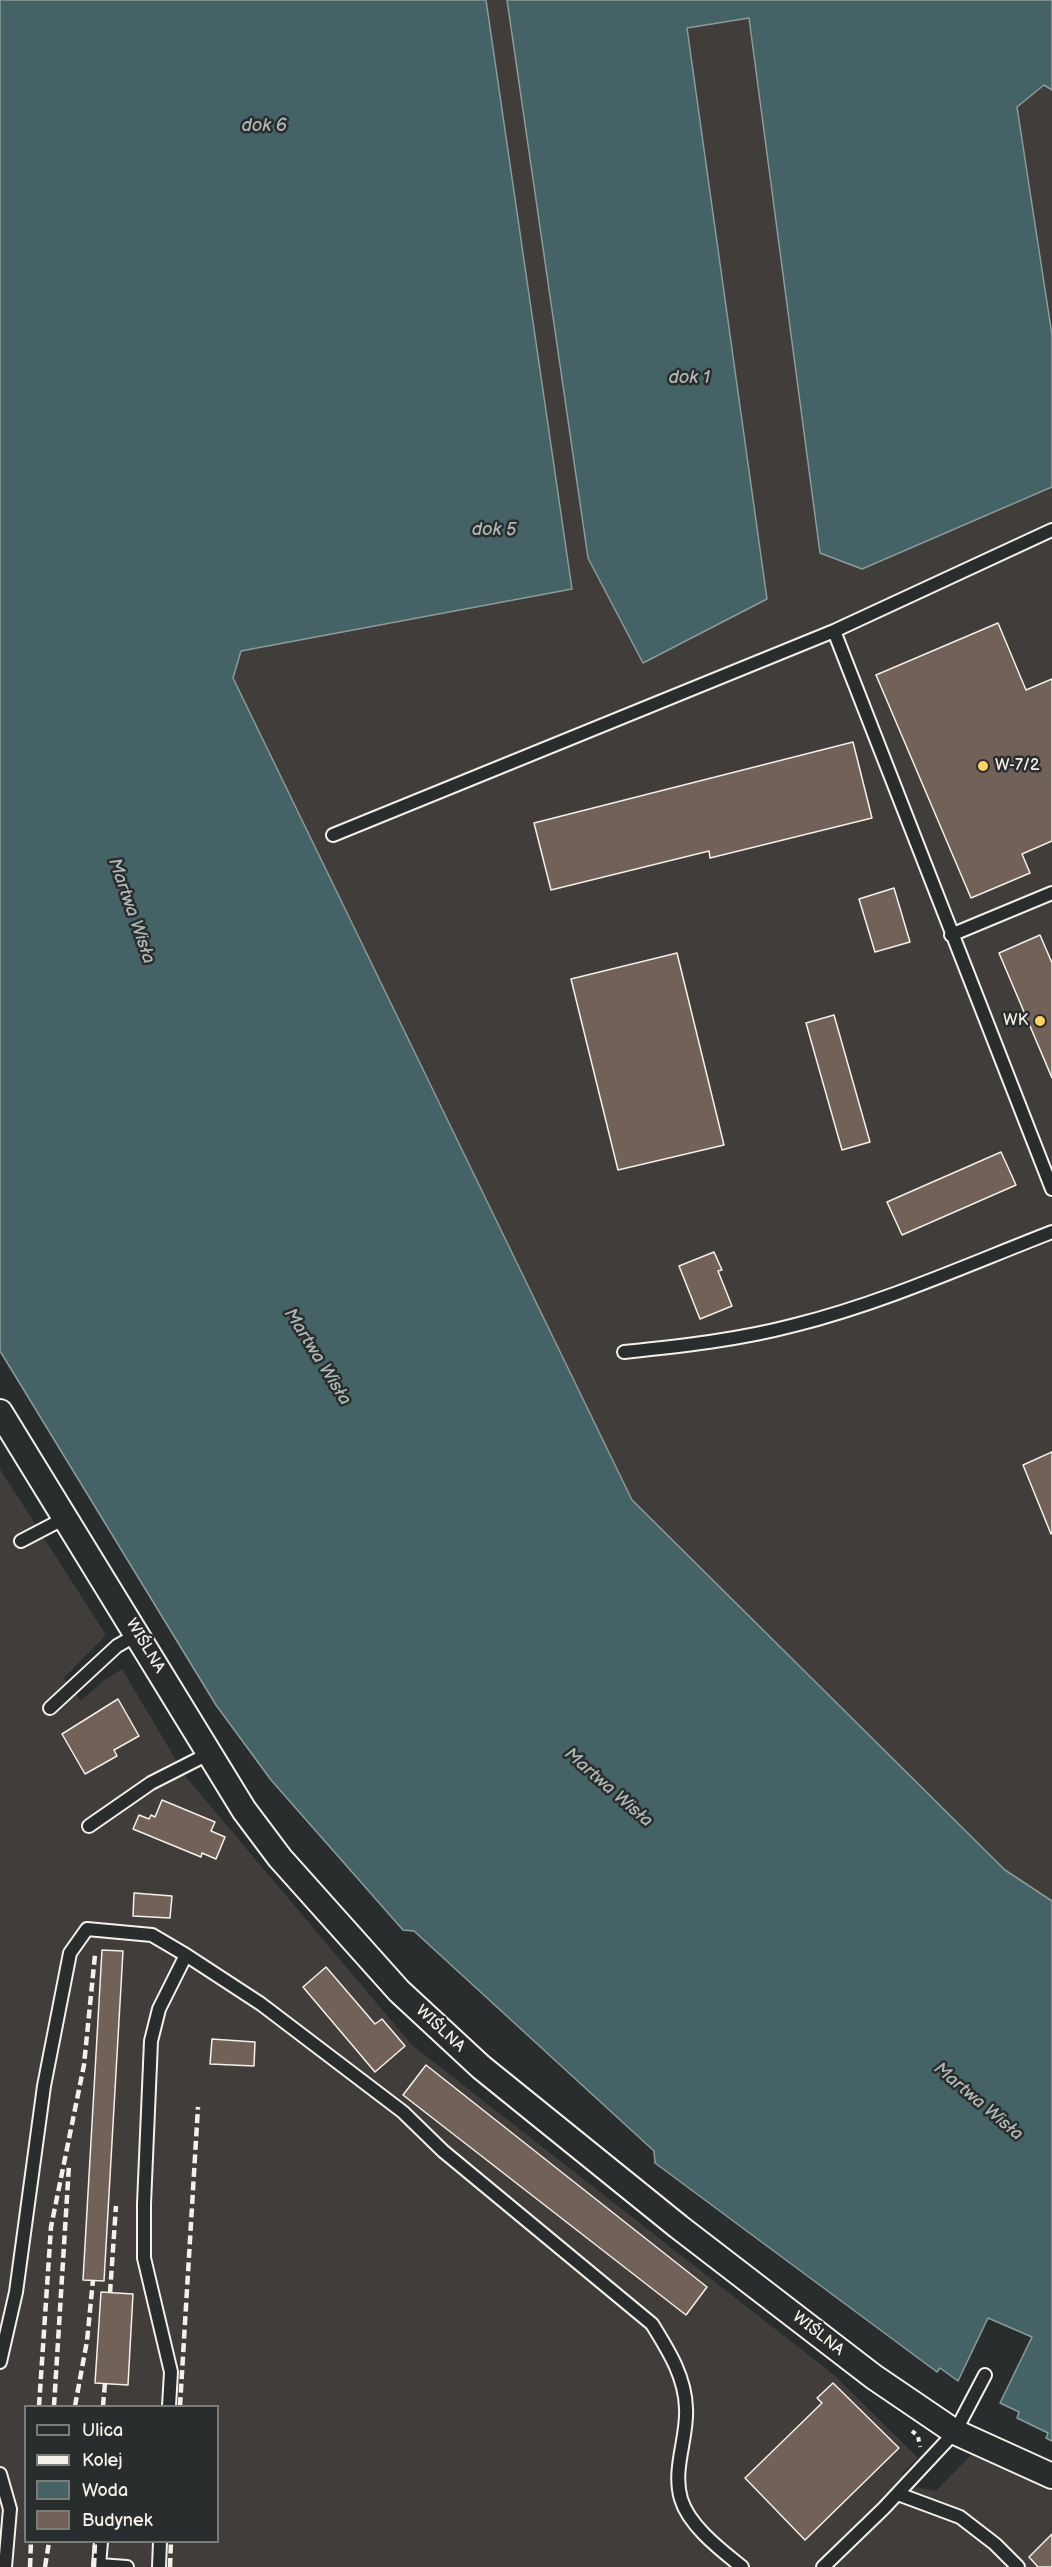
<!DOCTYPE html>
<meta charset="utf-8">
<style>
body{margin:0}
#map{position:relative;width:1052px;height:2567px;overflow:hidden;background:#2a2d2e;font-family:"Balsamiq Sans",sans-serif}
canvas{display:block}
.legend{position:absolute;left:24px;top:2405px;width:195px;height:138px;box-sizing:border-box;background:#2a2d2e;border:2px solid #7b7b78;margin:0;padding:8px 10px;list-style:none;font-size:18px;color:#f4f1e8}
.legend li{display:flex;align-items:center;gap:12px;height:30px}
.legend b{width:30px;border:2px solid #7b7b78}
</style>
<div id="map">
<canvas width="1052" height="2567"></canvas>
<ul class="legend">
<li><b style="height:8px;background:#2a2d2e"></b>Ulica</li>
<li><b style="height:8px;background:#f4f1e8"></b>Kolej</li>
<li><b style="height:16px;background:#456366"></b>Woda</li>
<li><b style="height:16px;background:#726159"></b>Budynek</li>
</ul>
</div>
<script>
const context = document.querySelector('canvas').getContext('2d');
context.lineJoin = 'round';
function fill(path, color) { context.fillStyle = color; context.fill(path, 'evenodd'); }
function strokePath(path, color, width, dash) { context.strokeStyle = color; context.lineWidth = width; context.lineCap = dash ? 'butt' : 'round'; context.setLineDash(dash || []); context.stroke(path); }
function write(font, color, halo, rows, align = 'center') {
  context.font = font + ' "Balsamiq Sans",sans-serif'; context.lineWidth = 5; context.setLineDash([]); context.textBaseline = 'middle'; context.strokeStyle = halo; context.fillStyle = color; for (const [text, x, y, turn = 0] of rows) {
    context.save(); context.translate(x, y); context.rotate((+turn || 0) * Math.PI / 180); context.textAlign = isNaN(turn) ? turn : align; if (halo) context.strokeText(text, 0, 0); context.fillText(text, 0, 0); context.restore();
  }
}
fill(new Path2D(`
 M486,0H507L588,558L767,599L687,28L749,18L820,553L862,569L1052,487V1901L1005,1870L632,1500L233,678L241,651L572,589Z
 M1044,85L1052,90V335L1017,107Z
 M0,1469L106,1635L64,1678L81,1701L103,1681L122,1669L186,1777L412,2045L834,2375L918,2458L902,2474L915,2487L936,2491L971,2455L1052,2491V2567H0ZM26,2406H218V2542H26Z`), '#403d3b');
const water = new Path2D(`
 M0,0H486L572,589L241,651L233,678L632,1500L1005,1870L1052,1901V2441L1046,2438L1048,2433L1017,2418L1019,2412L1000,2403L1032,2337L988,2318L958,2381L940,2368L937,2372L655,2163L654,2151L414,1931L403,1930L271,1780L216,1705L0,1351Z
 M507,0H1052V90L1044,85L1017,107L1052,335V487L862,569L820,553L749,18L687,28L767,599L643,663L588,558Z`);
fill(water, '#456366');
strokePath(water, '#8b9c9a', 1.5);
const building = new Path2D(`
 M998,623L1026,690L1052,679V841L1022,854L1030,873L971,898L876,675Z
 M853,742L872,818L710,858L709,851L551,890L534,823Z
 M894,888L910,942L875,952L859,899Z
 M1040,935L1052,963V1078L999,953Z
 M677,953L724,1145L618,1170L571,979Z
 M834,1015L870,1142L842,1150L806,1023Z
 M1001,1152L1016,1185L902,1235L887,1202Z
 M714,1252L722,1270L718,1271L732,1306L700,1319L679,1266Z
 M1052,1452V1533L1051,1534L1023,1465Z
 M118,1699L139,1736L114,1750L117,1756L85,1774L62,1734Z
 M162,1800L215,1822L211,1831L225,1837L216,1859L202,1853L201,1857L133,1829L139,1815L149,1819L151,1815L155,1817Z
 M134,1893L172,1896L170,1918L133,1916Z
 M102,1950L123,1951L104,2281L83,2280Z
 M326,1967L375,2024L382,2019L405,2046L375,2072L303,1987Z
 M212,2039L255,2042L254,2066L210,2064Z
 M426,2065L707,2287L686,2315L403,2095Z
 M101,2292L133,2294L128,2385L95,2383Z
 M833,2383L899,2448L805,2540L745,2478L822,2403L817,2398Z
 M1052,2534V2567H1038L1029,2557Z`);
fill(building, '#726159');
strokePath(building, '#f4f1e8', 1.5);
const service = new Path2D(`
 M834,631L1052,1189
 M333,835L834,631L1052,530
 M951,935L1052,893
 M624,1352C682,1346 738,1340 795,1325C883,1303 967,1265 1052,1232
 M21,1541L65,1518
 M50,1708L117,1646L138,1634
 M89,1826L151,1783L210,1753
 M0,2362L16,2292L44,2086L70,1953L87,1929L152,1935L186,1955
 M169,2406L171,2372L144,2258V2204L151,2041L159,2009L186,1955L261,2004L403,2112L443,2151L652,2324C668,2350 685,2376 686,2408C688,2437 672,2469 681,2499C689,2526 721,2550 742,2567
 M0,2474L10,2509L5,2567
 M898,2494L960,2517L995,2544L1018,2567
 M101,2542L99,2565L127,2567
 M159,2567L160,2542
 M823,2567L884,2508L955,2432L985,2375`);
const minor = new Path2D(`
 M0,1412L244,1810L280,1858L399,1991L481,2067L679,2227L874,2377L955,2432L1052,2476`);
strokePath(service, '#f4f1e8', 16);
strokePath(minor, '#f4f1e8', 28);
strokePath(new Path2D(`
 M912,2431L918,2436L920,2447`), '#f4f1e8', 4, [4.5, 4.5]);
strokePath(service, '#2a2d2e', 12);
strokePath(minor, '#2a2d2e', 24);
strokePath(new Path2D(`
 M110,2293L116,2206
 M39,2406L51,2227L84,2065L95,1955
 M54,2406L69,2165
 M75,2406L87,2341L93,2280
 M103,2406L105,2383
 M180,2406L198,2107
 M30,2567L31,2542
 M45,2567L49,2542
 M94,2567L95,2542
 M170,2567L171,2542`), '#f4f1e8', 4.5, [9, 4.5]);
for (const [x, y, r, color] of [
 [983,766,6,"#ffd166"],
 [1040,1021,6,"#ffd166"]
]) { const dot = new Path2D(); dot.arc(x, y, r, 0, 2 * Math.PI); context.fillStyle = color; context.fill(dot); strokePath(dot, '#2a2d2e', 2); }
write('16px', '#f4f1e8', '#2a2d2e', [
 ["W-7/2",995,766],
 ["WK",1028,1021,"right"]
], 'left');
write('16px', '#f4f1e8', '#2a2d2e', [
 ["WIŚLNA",145,1646,59],
 ["WIŚLNA",440,2029,43],
 ["WIŚLNA",818,2334,38]
]);
write('italic 18px', '#aeb8b4', '#2a2d2e', [
 ["dok 6",264,126],
 ["dok 1",689,378],
 ["dok 5",494,530],
 ["Martwa Wisła",131,911,71],
 ["Martwa Wisła",317,1357,58],
 ["Martwa Wisła",608,1788,41],
 ["Martwa Wisła",978,2102,40]
]);
</script>
